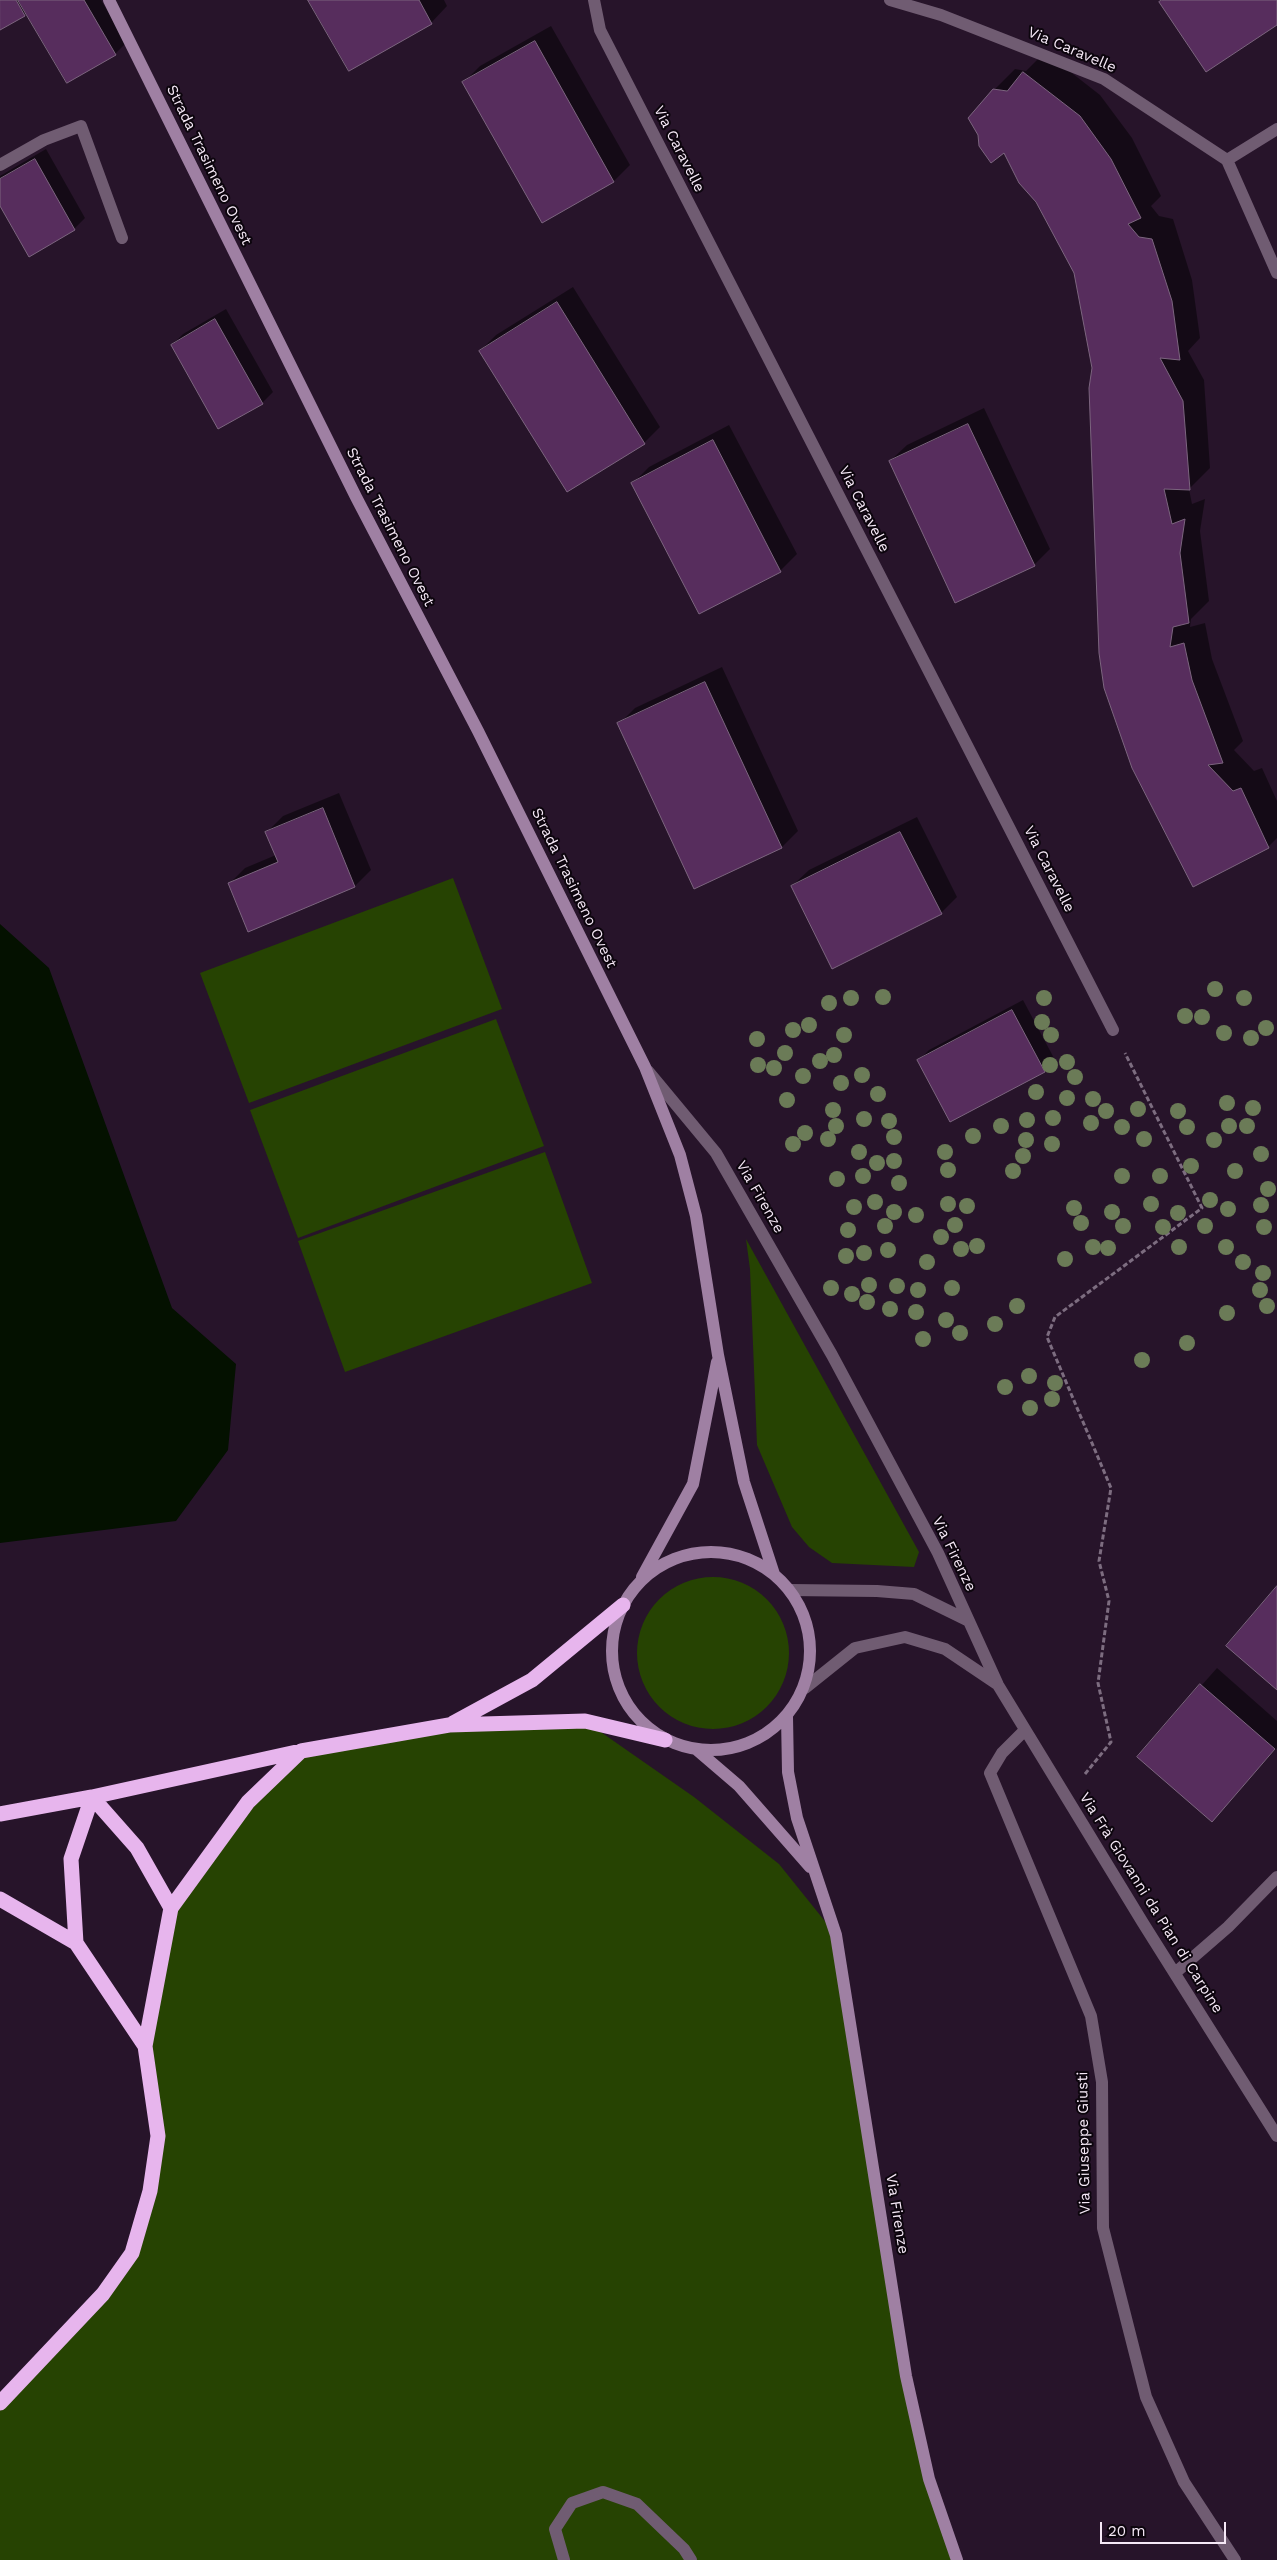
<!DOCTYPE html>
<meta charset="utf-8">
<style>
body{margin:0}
#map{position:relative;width:1277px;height:2560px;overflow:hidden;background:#27142a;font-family:"Work Sans",sans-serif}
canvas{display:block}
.scale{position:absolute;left:1100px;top:2522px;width:126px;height:22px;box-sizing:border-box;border:2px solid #f5e8f6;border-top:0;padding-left:6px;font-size:15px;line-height:18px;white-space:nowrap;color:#f5e8f6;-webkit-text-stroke:4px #0c050d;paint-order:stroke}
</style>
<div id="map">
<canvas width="1277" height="2560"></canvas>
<div class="scale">20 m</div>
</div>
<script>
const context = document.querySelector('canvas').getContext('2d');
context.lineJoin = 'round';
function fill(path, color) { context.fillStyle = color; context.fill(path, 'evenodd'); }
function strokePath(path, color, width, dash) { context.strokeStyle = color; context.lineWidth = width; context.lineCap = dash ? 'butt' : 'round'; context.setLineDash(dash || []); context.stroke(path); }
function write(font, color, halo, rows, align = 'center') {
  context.font = font + ' "Work Sans",sans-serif'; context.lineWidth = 4; context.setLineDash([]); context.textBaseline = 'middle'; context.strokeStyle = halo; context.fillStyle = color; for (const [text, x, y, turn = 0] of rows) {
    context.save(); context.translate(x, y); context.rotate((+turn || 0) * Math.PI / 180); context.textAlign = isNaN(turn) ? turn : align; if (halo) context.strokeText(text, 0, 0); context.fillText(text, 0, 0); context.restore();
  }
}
fill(new Path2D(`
 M453,878L502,1009L249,1103L200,973Z
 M496,1019L544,1146L298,1238L250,1110Z
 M545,1152L592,1283L345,1372L298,1241Z
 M746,1239L919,1552L914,1567L832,1563L809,1547L792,1527L757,1445L750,1269Z
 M637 1653a76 76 0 1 1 152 0a76 76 0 1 1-152 0Z
 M585,1721L694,1797L779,1864L836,1935L906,2376L957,2560H0V2403L132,2253L158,2136L145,2046L171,1908L216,1844L301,1751L449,1725Z`), '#264302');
fill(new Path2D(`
 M0,924L49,968L172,1308L236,1364L228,1450L176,1521L0,1543Z`), '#041100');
fill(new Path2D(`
 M0,0H101L126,43L115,54L26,12L0,28Z
 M310,0H444L447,6L431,23L349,69Z
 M551,26L630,165L614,181L542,221L464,82L480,66Z
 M1045,52L1100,95L1132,138L1161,196L1151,206L1159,216L1173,219L1192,280L1200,338L1188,351L1204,380L1210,468L1189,489L1192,504L1205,499L1200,531L1209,601L1191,619L1190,627L1205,623L1212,659L1243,741L1234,750L1254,771L1262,768L1277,801V838L1268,847L1193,885L1076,273L994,90L1015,69L1026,71Z
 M46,149L85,218L74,229L0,203V176Z
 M573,287L660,427L644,443L480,351L496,335Z
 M226,309L273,392L262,403L172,345L183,334Z
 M984,408L1050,549L1034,565L890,461L907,445Z
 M729,425L797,554L780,571L700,612L633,483L649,467Z
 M722,667L798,831L782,847L619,724L635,708Z
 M339,793L371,870L355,886L248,930L229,884L245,868L276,855L267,832L283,816Z
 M917,817L957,897L941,913L792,886L809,870Z
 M1023,1000L1055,1060L1044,1071L918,1061L929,1050Z
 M1217,1668L1277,1721V1748L1212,1821L1138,1757Z`), '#0007');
const building = new Path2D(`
 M0,0H16L25,16L0,30Z
 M18,0H84L116,55L67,83Z
 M308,0H419L432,24L349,71Z
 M1162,0H1277V25L1206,72L1159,2Z
 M535,41L614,182L542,223L462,82Z
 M1023,72L1080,116L1111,159L1141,218L1128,224L1139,237L1152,239L1172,301L1180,360L1160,358L1183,401L1190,490L1164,489L1172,524L1185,519L1180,553L1189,623L1173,627L1170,647L1184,643L1192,680L1223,763L1208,765L1233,791L1241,788L1269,848L1193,887L1132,768L1104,688L1099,653L1089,388L1092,368L1074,273L1036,202L1019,183L1004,153L991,163L979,146L978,135L968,118L993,89L1007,91Z
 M35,159L75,230L29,257L0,206V179Z
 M557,302L645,444L567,492L479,351Z
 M215,319L263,404L218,429L171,345Z
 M968,424L1035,566L955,603L889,461Z
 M713,440L781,572L699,614L631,483Z
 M705,682L782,848L694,889L617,723Z
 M323,808L355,887L248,932L228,883L278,862L265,832Z
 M900,832L942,914L832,969L791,886Z
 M1012,1010L1045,1072L950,1122L917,1060Z
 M1277,1586V1690L1226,1646Z
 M1200,1684L1275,1749L1212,1822L1137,1757Z`);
fill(building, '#572d5d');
strokePath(building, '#7c657f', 1);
strokePath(new Path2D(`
 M1085,1774L1111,1742L1098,1683L1109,1601L1099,1561L1111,1488L1047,1337L1055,1317L1202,1208L1125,1053`), '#7d6d80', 3, [5, 2.5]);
strokePath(new Path2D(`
 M594,0L600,30L1113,1030
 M890,0L941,15L1104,79L1227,160
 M1227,160L1277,273
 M1227,160L1277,129
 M0,165L44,140L81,126L122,238
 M648,1071L716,1153L832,1355L938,1553L998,1685L1143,1923L1277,2136
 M790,1590L877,1591L914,1594L967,1620
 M805,1688L855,1648L905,1637L945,1649L997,1684
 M1025,1730L1002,1753L990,1773L1091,2016L1102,2082L1103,2228L1146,2397L1184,2482L1235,2560
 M1175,1973L1228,1927L1277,1877
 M564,2560L555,2529L572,2503L603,2492L637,2504L684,2549L691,2560`), '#705c72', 12);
strokePath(new Path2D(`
 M109,0L356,497L478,731L645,1067L680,1155L696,1216L718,1355L744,1482L774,1574
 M612 1651a99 99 0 1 1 198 0a99 99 0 1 1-198 0Z
 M642,1577L693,1484L717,1362
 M787,1717L788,1772L797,1818L836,1935L906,2376L929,2479L957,2560
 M697,1750L739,1786L810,1867`), '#9f80a3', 12);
strokePath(new Path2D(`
 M453,1723L532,1680L623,1605
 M92,1797L137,1848L171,1908
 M0,1814L92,1797L301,1751L449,1725L585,1721L665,1740
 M0,1899L76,1943L145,2046
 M76,1943L71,1859L92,1797
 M0,2403L103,2294L132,2253L150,2191L158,2136L145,2046L171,1908L248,1802L301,1751`), '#e7b5ed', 15);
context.fillStyle = '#6b7b57';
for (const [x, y] of [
 [1215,989],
 [883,997],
 [851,998],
 [1044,998],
 [1244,998],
 [829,1003],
 [1185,1016],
 [1202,1017],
 [1042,1022],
 [809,1025],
 [1266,1028],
 [793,1030],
 [1224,1033],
 [844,1035],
 [1051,1035],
 [1251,1038],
 [757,1039],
 [785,1053],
 [834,1055],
 [820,1061],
 [1067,1062],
 [758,1065],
 [1050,1065],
 [774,1068],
 [862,1075],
 [803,1076],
 [1075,1077],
 [841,1083],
 [1036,1092],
 [878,1094],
 [1067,1098],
 [1093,1099],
 [787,1100],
 [1227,1103],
 [1253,1108],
 [1138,1109],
 [833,1110],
 [1106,1111],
 [1178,1111],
 [1053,1118],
 [864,1119],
 [1027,1120],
 [889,1121],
 [1091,1123],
 [836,1126],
 [1001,1126],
 [1229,1126],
 [1247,1126],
 [1122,1127],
 [1187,1127],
 [805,1133],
 [973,1136],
 [894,1137],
 [828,1139],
 [1144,1139],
 [1026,1140],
 [1214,1140],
 [793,1144],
 [1052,1144],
 [859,1152],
 [945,1152],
 [1261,1154],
 [1023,1156],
 [894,1161],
 [877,1163],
 [1191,1166],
 [948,1170],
 [1013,1171],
 [1235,1171],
 [863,1176],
 [1122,1176],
 [1160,1176],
 [837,1179],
 [899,1183],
 [1268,1189],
 [1210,1200],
 [875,1202],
 [948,1204],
 [1151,1204],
 [1261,1205],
 [967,1206],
 [854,1207],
 [1074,1208],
 [1228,1209],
 [894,1212],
 [1112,1212],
 [1178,1213],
 [916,1215],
 [1081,1223],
 [955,1225],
 [885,1226],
 [1123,1226],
 [1205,1226],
 [1163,1227],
 [1264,1227],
 [848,1230],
 [941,1237],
 [977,1246],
 [1093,1247],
 [1179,1247],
 [1226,1247],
 [1108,1248],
 [961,1249],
 [888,1250],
 [864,1253],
 [846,1256],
 [1065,1259],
 [927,1262],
 [1243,1262],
 [1263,1273],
 [869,1285],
 [897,1286],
 [831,1288],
 [952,1288],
 [918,1290],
 [1260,1290],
 [852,1294],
 [867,1302],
 [1017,1306],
 [1267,1306],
 [890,1309],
 [916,1312],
 [1227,1313],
 [946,1320],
 [995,1324],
 [960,1333],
 [923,1339],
 [1187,1343],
 [1142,1360],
 [1029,1376],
 [1055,1383],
 [1005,1387],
 [1052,1399],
 [1030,1408]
]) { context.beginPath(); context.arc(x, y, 8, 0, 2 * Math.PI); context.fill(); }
write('15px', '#f5e8f6', '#0c050d', [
 ["Via Caravelle",1072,50,23],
 ["Via Caravelle",679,149,63],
 ["Strada Trasimeno Ovest",209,165,64],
 ["Via Caravelle",864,509,63],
 ["Strada Trasimeno Ovest",390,527,63],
 ["Via Caravelle",1049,869,63],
 ["Strada Trasimeno Ovest",574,888,64],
 ["Via Firenze",760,1197,60],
 ["Via Firenze",954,1554,64],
 ["Via Frà Giovanni da Pian di Carpine",1151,1903,58],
 ["Via Giuseppe Giusti",1084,2143,-91],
 ["Via Firenze",897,2214,81]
]);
</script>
